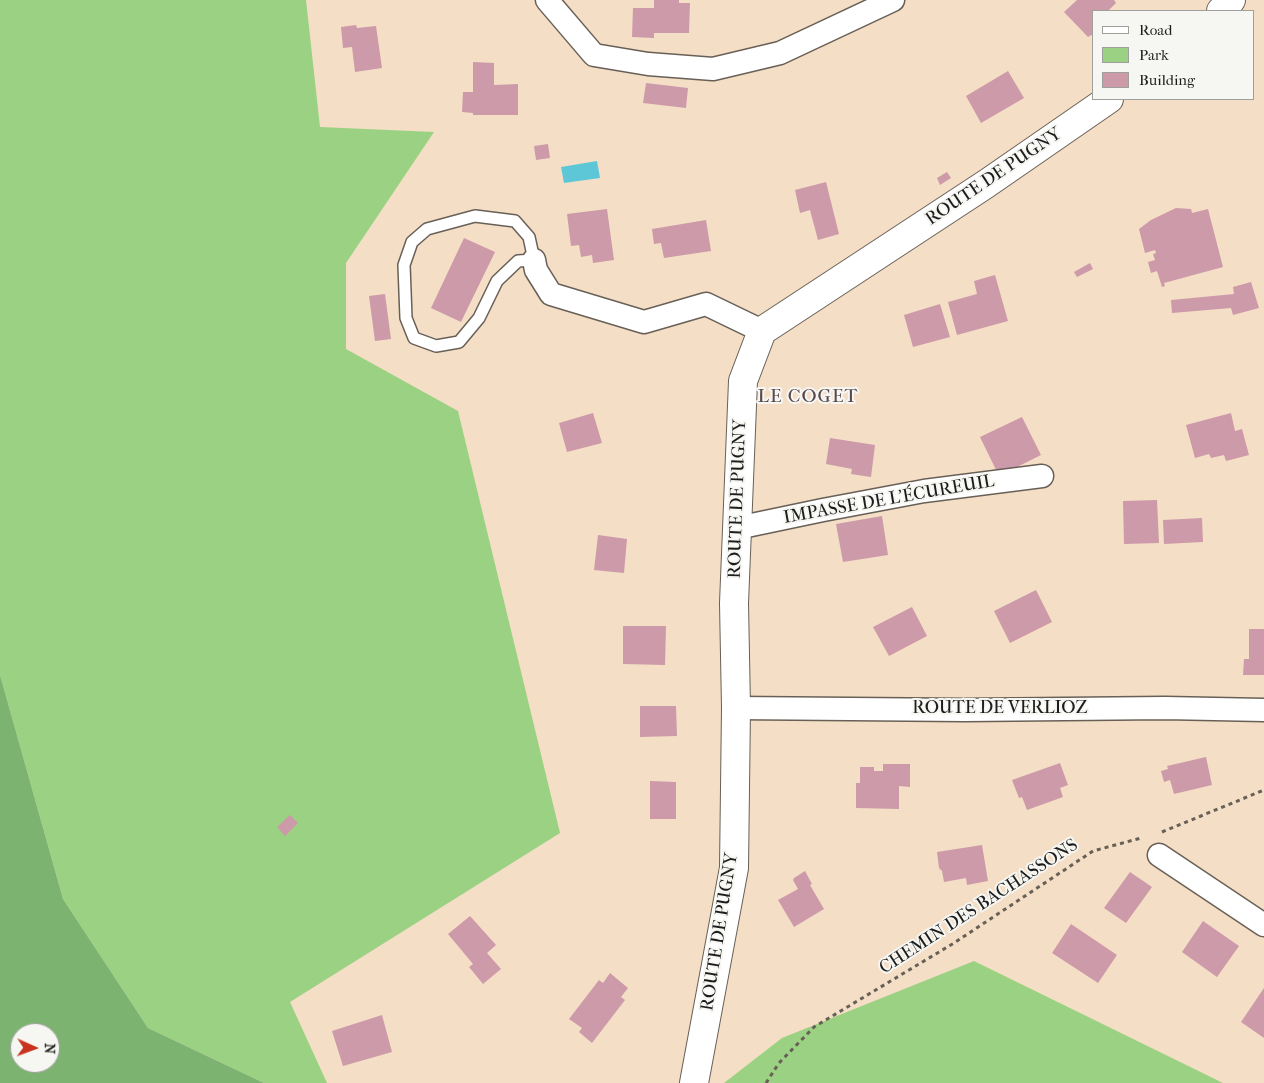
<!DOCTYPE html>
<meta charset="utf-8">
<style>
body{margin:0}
#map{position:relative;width:1264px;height:1083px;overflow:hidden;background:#f4dec5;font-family:"IM FELL French Canon",serif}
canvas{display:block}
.legend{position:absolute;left:1092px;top:10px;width:162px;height:90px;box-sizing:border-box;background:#f6f6f2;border:1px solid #9f9f9c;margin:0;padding:6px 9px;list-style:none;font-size:15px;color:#1c1c1c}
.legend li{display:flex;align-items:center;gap:10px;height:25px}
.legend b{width:25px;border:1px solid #9f9f9c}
.north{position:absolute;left:10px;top:1023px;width:50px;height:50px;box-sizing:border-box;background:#f6f6f2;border:1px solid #9f9f9c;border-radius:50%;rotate:92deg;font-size:14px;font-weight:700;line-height:20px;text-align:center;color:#1c1c1c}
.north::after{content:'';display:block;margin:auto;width:18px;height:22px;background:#c8321e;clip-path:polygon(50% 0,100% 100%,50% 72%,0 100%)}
</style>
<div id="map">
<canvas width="1264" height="1083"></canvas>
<ul class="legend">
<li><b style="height:6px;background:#fff"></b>Road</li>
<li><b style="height:14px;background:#9bd182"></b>Park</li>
<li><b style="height:14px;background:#cd9aa9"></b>Building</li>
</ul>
<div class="north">N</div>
</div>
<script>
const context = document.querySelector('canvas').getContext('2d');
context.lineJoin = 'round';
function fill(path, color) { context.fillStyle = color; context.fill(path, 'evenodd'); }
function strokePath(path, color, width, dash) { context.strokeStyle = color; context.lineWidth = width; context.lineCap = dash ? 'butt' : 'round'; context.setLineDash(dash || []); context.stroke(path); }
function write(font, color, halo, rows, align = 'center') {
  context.font = font + ' "IM FELL French Canon",serif'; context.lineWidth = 4; context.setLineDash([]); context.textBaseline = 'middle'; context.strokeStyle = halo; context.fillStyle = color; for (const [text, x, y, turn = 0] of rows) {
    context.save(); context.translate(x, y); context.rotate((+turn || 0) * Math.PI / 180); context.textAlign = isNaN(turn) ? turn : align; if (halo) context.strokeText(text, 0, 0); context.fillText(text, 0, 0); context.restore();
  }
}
fill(new Path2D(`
 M0,0H306L320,127L434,132L346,263V349L458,411L560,833L290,1002L327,1083H264L148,1028L63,899L0,675Z
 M974,961L1223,1083H724L782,1038Z`), '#9bd182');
fill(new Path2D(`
 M0,675L63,899L148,1028L264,1083H0ZM20,1033H50V1063H20Z`), '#7cb370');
fill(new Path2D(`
 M597,161L600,178L564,183L561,167Z`), '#5dc7d8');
fill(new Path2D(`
 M654,0H679V3H690L689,33H654V38L632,37L633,8H654Z
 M1077,0H1114L1116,3L1108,11H1093V34L1088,37L1064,12Z
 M356,25L357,28L376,26L382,68L355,72L352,47L343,48L341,27Z
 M473,62L494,63V85L518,84V115H473V113L462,112L463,92H473Z
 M1008,71L1024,98L981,123L966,96Z
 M646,83L688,88L686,108L643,103Z
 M548,144L550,158L536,160L534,146Z
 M947,172L951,178L940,185L937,178Z
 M826,182L839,234L818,240L810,210L800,213L795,190Z
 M1176,208L1191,209L1192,213L1208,209L1223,267L1164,283L1165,286L1162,287L1157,271L1151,273L1148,262L1155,260L1153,254L1156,253L1155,250L1145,253L1139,229L1151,220Z
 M607,209L614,260L593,263L592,255L581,257L579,245L571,246L567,214Z
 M706,220L711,251L664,258L661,243L654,244L652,229Z
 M464,238L495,252L461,322L431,308Z
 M1090,263L1093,269L1077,277L1074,272Z
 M995,275L1008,321L957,335L948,302L977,294L974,281Z
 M1251,282L1259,308L1233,315L1231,308L1172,313L1171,300L1234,294L1233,287Z
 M385,294L391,339L375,341L369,296Z
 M940,304L950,337L913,347L904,315Z
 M593,413L602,443L567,452L559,423Z
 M1231,413L1235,431L1242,429L1249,455L1226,461L1224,455L1211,458L1209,454L1195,458L1186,425Z
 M1022,417L1041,455L999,476L980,437Z
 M830,438L875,445L871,477L851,474L852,469L826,464Z
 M1157,500L1159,543L1124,544L1123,501Z
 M882,516L888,555L843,562L836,524Z
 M1202,518L1203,542L1164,544L1163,520Z
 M598,535L627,539L624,573L594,570Z
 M1036,590L1052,622L1010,643L994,611Z
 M912,607L927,636L889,656L873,627Z
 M623,626H666L665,665L623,664Z
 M1249,629H1264V675H1243L1244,659H1249Z
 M640,706H676L677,736L640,737Z
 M1206,757L1212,785L1174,794L1170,780L1164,782L1161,771L1168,769L1167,766Z
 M1060,763L1068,785L1060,788L1063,797L1027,810L1022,797L1019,798L1012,780Z
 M883,764H910V787L899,786V809L856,808V783H860V767H874V771H883Z
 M650,781L676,782V819H650Z
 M290,815L298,823L285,836L277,827Z
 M982,845L988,881L967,885L966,878L944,882L942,871L939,868L937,852Z
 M805,871L812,884L810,885L824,909L794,927L778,900L798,889L793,880L794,878Z
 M1130,872L1152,887L1126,923L1104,908Z
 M470,916L496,945L487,953L501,969L483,984L469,967L473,964L448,934Z
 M1203,921L1239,946L1217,977L1182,952Z
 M1071,924L1117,955L1098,983L1052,953Z
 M610,973L628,988L621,997L625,1000L592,1043L579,1032L582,1028L569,1019L599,980L603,983Z
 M1264,988V1038L1241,1022Z
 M382,1015L392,1052L343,1066L332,1031Z`), '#cd9aa9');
const service = new Path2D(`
 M475,216L515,221L529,237L534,260L518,261L497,281L479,318L459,342L436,346L414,338L406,318L404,265L412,242L427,229Z`);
const minor = new Path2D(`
 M547,0L594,55L648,64L713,69L780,53L893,0
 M534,260L536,270L551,294L644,322L706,304L762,331
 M737,528L823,510L924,491L1042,476
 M736,708L965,710L1165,708L1264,710
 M1159,855L1264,925`);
const tertiary = new Path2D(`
 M1221,11L1231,0
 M694,1083L734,868L736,708L734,603L743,381L762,331L986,184L1109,99`);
strokePath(service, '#686057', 14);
strokePath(minor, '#686057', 25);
strokePath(tertiary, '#686057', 30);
strokePath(new Path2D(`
 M1162,832L1264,790
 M766,1083L779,1063L814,1027L954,943L1093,851L1141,838`), '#686057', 3, [4, 4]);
strokePath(service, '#fff', 11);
strokePath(minor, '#fff', 22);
strokePath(tertiary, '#fff', 28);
write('18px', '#1c1c1c', '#f6f6f2', [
 ["ROUTE DE PUGNY",994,177,-34],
 ["ROUTE DE PUGNY",738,499,-88],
 ["IMPASSE DE L'ÉCUREUIL",889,500,-10],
 ["ROUTE DE VERLIOZ",1000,709],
 ["CHEMIN DES BACHASSONS",979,907,-33],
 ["ROUTE DE PUGNY",720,932,-81]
]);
context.letterSpacing = '1px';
write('19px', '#5a484d', '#f6f6f2', [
 ["LE COGET",808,397]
]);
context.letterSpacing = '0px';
</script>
